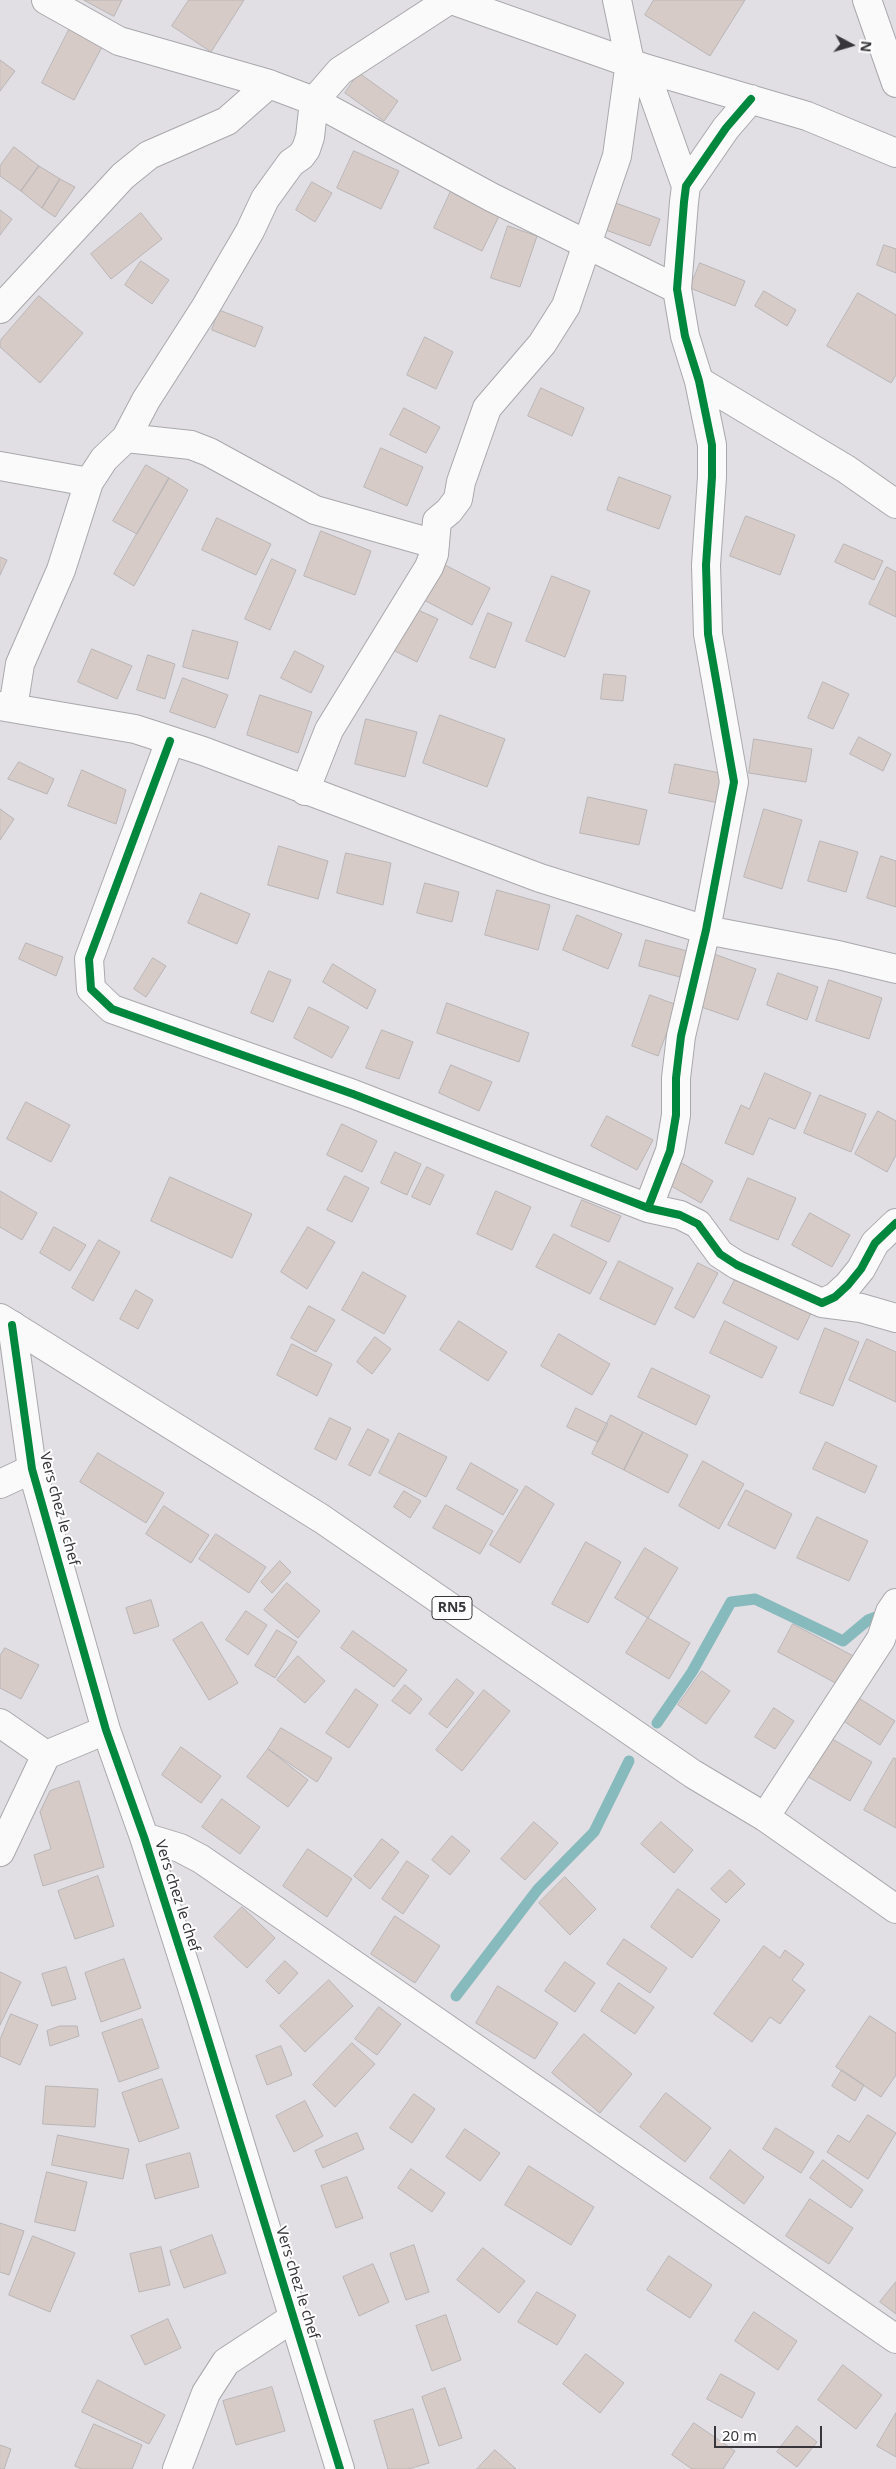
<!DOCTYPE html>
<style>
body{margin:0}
#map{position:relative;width:896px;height:2469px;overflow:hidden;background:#e1dee4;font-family:"Noto Sans",sans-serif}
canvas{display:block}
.north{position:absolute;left:826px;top:20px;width:50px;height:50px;-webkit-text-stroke:4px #fff;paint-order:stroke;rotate:96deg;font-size:14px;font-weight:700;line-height:20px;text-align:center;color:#38363a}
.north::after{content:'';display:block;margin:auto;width:18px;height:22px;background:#38363a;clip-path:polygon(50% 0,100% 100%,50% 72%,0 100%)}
.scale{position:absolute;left:714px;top:2426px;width:108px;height:22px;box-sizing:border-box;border:2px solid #38363a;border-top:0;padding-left:6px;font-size:15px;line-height:18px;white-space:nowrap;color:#38363a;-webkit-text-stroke:4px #fff;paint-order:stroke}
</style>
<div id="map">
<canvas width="896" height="2469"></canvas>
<div class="north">N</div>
<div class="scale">20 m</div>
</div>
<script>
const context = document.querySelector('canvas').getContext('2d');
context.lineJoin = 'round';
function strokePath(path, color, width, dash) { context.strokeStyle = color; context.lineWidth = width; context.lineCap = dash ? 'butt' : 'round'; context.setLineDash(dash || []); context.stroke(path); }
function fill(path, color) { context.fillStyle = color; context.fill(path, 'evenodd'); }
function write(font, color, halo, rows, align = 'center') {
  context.font = font + ' "Noto Sans",sans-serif'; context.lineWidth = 4; context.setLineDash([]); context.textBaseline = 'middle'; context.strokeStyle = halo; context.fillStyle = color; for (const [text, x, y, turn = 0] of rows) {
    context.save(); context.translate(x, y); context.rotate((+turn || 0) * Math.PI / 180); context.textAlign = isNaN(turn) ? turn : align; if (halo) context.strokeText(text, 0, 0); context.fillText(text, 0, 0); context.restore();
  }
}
strokePath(new Path2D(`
 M657,1723L692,1672L731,1602L755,1599L843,1641L868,1620L887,1613
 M456,1996L538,1889L594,1832L629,1761`), '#87babc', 11);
const building = new Path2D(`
 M84,0H122L114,16Z
 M189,0H244L211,52L172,26Z
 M654,0H745L710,56L645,15Z
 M70,28L103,45L74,100L42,83Z
 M0,60L15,71L0,91Z
 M359,73L398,101L384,121L345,93Z
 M14,147L39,166L21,191L0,176V166Z
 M354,151L399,171L381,209L337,188Z
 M39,166L60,179L42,208L21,191Z
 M60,179L75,187L55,217L42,208Z
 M312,182L332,193L315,222L296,210Z
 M452,189L501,212L482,251L434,228Z
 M613,202L660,219L650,246L603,229Z
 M0,210L12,219L0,235Z
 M141,213L162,239L111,279L91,254Z
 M508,226L537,236L520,287L491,278Z
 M884,245L896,249V273L877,265Z
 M141,261L169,280L152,304L125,285Z
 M700,263L745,281L735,306L690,288Z
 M764,291L796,310L787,326L755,306Z
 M858,293L896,315V375L891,383L827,346Z
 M39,296L83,333L40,383L0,347V341Z
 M219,310L263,327L255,347L212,330Z
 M425,337L453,352L436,389L407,375Z
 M541,388L584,408L572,436L528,416Z
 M404,408L440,427L426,453L390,435Z
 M381,448L423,467L407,506L364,487Z
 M146,465L169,478L137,534L113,521Z
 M619,477L671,496L659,529L607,510Z
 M169,478L188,490L134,586L114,574Z
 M746,516L795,535L780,575L730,556Z
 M217,518L271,544L256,575L202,550Z
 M321,531L371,551L355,595L304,576Z
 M844,544L883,561L874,580L835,562Z
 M0,557L7,560L0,575Z
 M272,559L296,570L270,630L245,619Z
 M441,563L490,588L472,625L422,599Z
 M887,567L896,572V617L869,604Z
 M552,576L590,591L565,657L526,641Z
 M409,606L438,619L417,662L389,648Z
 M488,613L512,623L495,668L470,658Z
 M193,630L238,642L228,679L183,667Z
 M92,649L132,666L117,699L78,682Z
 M295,651L324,666L311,693L281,678Z
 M148,655L175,664L165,699L137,690Z
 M604,674L626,676L623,701L601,699Z
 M183,678L228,695L215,728L170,712Z
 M823,682L849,694L833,729L808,718Z
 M260,695L312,712L298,753L247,735Z
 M440,715L505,739L487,787L423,763Z
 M366,719L417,732L405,777L355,764Z
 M859,737L891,754L883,771L850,754Z
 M754,739L812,749L806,782L749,773Z
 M19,762L54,779L47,794L8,779Z
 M675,764L725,774L719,803L669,793Z
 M82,770L126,790L116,824L68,806Z
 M588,797L647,810L639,845L580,833Z
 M0,809L14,819L0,840Z
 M764,809L802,820L782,889L744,877Z
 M820,841L858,852L846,892L808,881Z
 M279,846L328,861L318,899L268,885Z
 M346,853L391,863L383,905L337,893Z
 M881,856L896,861V907L867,898Z
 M425,883L459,892L452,922L417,913Z
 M497,890L550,905L538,950L485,935Z
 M201,893L250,914L237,944L188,923Z
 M577,915L622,934L608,969L563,950Z
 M646,940L687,951L680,977L639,966Z
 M26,943L63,957L56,976L19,959Z
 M711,953L756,969L738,1020L693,1004Z
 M153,958L166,966L146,997L134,989Z
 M333,964L376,990L367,1009L323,982Z
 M269,971L291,980L273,1022L251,1013Z
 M778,973L818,987L807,1020L767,1005Z
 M829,980L882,998L869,1039L816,1021Z
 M650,995L677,1005L658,1056L632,1046Z
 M447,1003L529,1033L519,1062L437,1033Z
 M309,1007L349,1027L332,1058L294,1038Z
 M382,1030L413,1042L399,1079L366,1068Z
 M451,1065L492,1082L479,1111L439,1093Z
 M765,1073L811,1093L795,1129L769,1118L753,1155L725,1143L741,1105L749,1109Z
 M820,1095L866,1114L851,1152L804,1133Z
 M26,1102L70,1125L51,1162L7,1139Z
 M878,1111L896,1121V1155L887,1172L855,1154Z
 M607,1116L653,1140L637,1170L591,1146Z
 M342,1124L377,1141L362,1172L327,1155Z
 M395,1152L421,1164L407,1195L381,1183Z
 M678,1161L713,1181L701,1203L666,1183Z
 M427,1167L444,1175L430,1205L412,1197Z
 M345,1176L369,1188L352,1222L327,1210Z
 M170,1177L252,1214L232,1258L151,1221Z
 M748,1178L796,1198L778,1240L730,1220Z
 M0,1191L37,1213L22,1240L0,1227Z
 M496,1191L531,1207L512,1250L477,1234Z
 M582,1200L621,1216L609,1242L571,1226Z
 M810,1213L850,1235L832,1267L792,1245Z
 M54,1227L86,1245L70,1271L40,1253Z
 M308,1227L335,1242L307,1289L281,1272Z
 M554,1234L607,1262L590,1294L536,1267Z
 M99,1240L120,1252L93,1301L72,1288Z
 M619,1261L673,1288L655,1325L600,1299Z
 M698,1263L718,1273L694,1318L675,1308Z
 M363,1272L406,1296L384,1334L342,1310Z
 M739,1272L813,1309L798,1340L723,1303Z
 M136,1290L153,1300L138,1329L120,1319Z
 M309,1306L335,1320L316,1352L291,1338Z
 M459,1321L507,1352L488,1381L440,1350Z
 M725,1321L777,1347L762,1378L710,1353Z
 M825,1328L859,1342L833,1406L800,1393Z
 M559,1334L610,1364L592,1395L541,1366Z
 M375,1337L391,1349L372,1374L357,1362Z
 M867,1339L896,1352V1402L849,1380Z
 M292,1344L332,1364L317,1396L277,1375Z
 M652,1368L710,1396L696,1425L638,1397Z
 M576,1408L608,1424L598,1442L567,1427Z
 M611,1415L643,1432L624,1470L592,1454Z
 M330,1418L351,1428L336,1460L315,1449Z
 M368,1429L389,1440L370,1476L349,1465Z
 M643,1432L688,1455L668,1493L624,1470Z
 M399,1433L447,1457L426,1497L379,1473Z
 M826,1442L877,1466L865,1493L813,1469Z
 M98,1453L164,1493L146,1523L80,1482Z
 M703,1461L744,1484L719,1529L679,1506Z
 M471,1463L518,1490L503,1515L457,1489Z
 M526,1486L554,1504L520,1563L490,1545Z
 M746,1490L792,1514L775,1549L728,1525Z
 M404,1491L421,1501L410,1518L394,1507Z
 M446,1505L493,1531L480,1554L433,1528Z
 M164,1506L209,1535L191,1563L146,1534Z
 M817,1517L868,1541L849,1581L797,1558Z
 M216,1534L266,1567L249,1593L199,1559Z
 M586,1542L621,1562L588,1623L552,1604Z
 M645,1548L678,1568L648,1618L615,1598Z
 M280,1561L291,1572L272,1593L261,1582Z
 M287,1583L320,1611L298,1638L264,1610Z
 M151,1600L159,1626L134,1634L126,1608Z
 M246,1611L267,1625L248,1655L226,1640Z
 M648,1618L690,1643L669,1679L626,1653Z
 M202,1622L238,1683L209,1700L173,1640Z
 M793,1624L859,1659L843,1687L778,1652Z
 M277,1630L297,1642L275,1678L255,1666Z
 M353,1631L407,1670L394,1687L341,1648Z
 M5,1648L39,1665L21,1699L0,1688V1656Z
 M298,1656L325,1681L305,1703L277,1680Z
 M702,1671L730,1691L706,1724L678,1705Z
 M457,1679L474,1693L447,1728L429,1714Z
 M405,1685L422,1699L410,1714L392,1701Z
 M356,1689L378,1705L349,1748L326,1733Z
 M484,1690L510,1711L462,1771L436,1750Z
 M854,1695L895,1721L880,1745L839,1718Z
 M774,1708L794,1721L775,1749L755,1737Z
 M281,1728L332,1758L317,1782L268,1749Z
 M827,1736L872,1762L850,1801L805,1775Z
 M181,1747L221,1776L201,1803L162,1775Z
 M268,1749L308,1780L288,1807L247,1777Z
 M894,1758L896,1759V1828L864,1810Z
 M79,1781L104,1867L43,1886L34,1855L51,1849L40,1812L50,1791Z
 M222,1799L260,1827L240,1854L202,1827Z
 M534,1822L558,1843L525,1880L501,1859Z
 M661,1822L693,1850L674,1873L641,1844Z
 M452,1836L470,1851L450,1875L432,1860Z
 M382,1839L399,1852L370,1889L354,1876Z
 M308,1849L352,1879L327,1917L283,1886Z
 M407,1861L429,1876L403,1914L382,1899Z
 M730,1870L745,1884L726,1903L711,1889Z
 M98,1876L114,1926L75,1939L58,1891Z
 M565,1877L596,1909L570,1935L539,1903Z
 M678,1889L720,1920L692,1958L651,1927Z
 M242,1907L275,1938L247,1968L214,1937Z
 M395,1916L440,1946L415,1983L371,1954Z
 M624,1939L667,1968L650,1993L607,1964Z
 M764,1946L780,1958L785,1950L804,1964L792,1980L805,1990L780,2024L770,2017L752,2042L714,2014Z
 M124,1959L141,2008L101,2022L85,1973Z
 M285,1961L298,1973L279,1994L266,1981Z
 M565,1962L595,1983L575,2012L545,1991Z
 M66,1967L76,1999L52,2006L42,1974Z
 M0,1972L21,1982L0,2025Z
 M329,1980L353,2006L305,2052L280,2026Z
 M619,1983L654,2007L635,2034L601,2011Z
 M498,1986L558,2023L535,2059L476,2023Z
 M379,2007L401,2024L377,2055L355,2039Z
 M11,2014L38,2025L20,2065L0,2056V2040Z
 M870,2016L896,2033V2075L881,2097L836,2067Z
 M142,2019L159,2068L119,2082L102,2033Z
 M60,2026H77L79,2036L50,2046L47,2031Z
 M584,2034L632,2074L600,2113L552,2073Z
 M352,2043L375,2064L335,2107L313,2085Z
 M281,2046L292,2075L267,2085L256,2056Z
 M842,2070L864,2085L855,2101L832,2086Z
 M162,2079L179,2128L139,2142L122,2093Z
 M46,2086L98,2089L95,2127L43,2124Z
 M666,2093L711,2128L685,2162L640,2127Z
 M414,2094L435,2109L412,2143L390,2128Z
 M305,2101L323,2136L294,2152L276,2116Z
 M868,2115L896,2133L868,2179L827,2152L838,2135L849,2142Z
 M776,2128L814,2152L801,2173L763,2149Z
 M465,2129L500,2153L480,2181L446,2157Z
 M357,2133L364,2149L323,2168L315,2151Z
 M58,2135L129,2149L123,2179L52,2165Z
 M730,2150L764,2177L744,2204L710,2178Z
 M190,2153L199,2187L155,2199L146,2165Z
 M823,2160L863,2190L851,2208L810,2178Z
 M529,2166L594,2207L571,2245L505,2205Z
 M411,2169L445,2193L432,2212L398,2188Z
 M47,2172L87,2182L75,2231L35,2222Z
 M347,2177L363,2218L336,2228L321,2186Z
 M810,2199L853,2228L829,2264L786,2236Z
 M0,2223L24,2231L9,2275L0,2272Z
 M212,2235L226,2273L184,2288L170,2251Z
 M33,2236L75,2253L50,2312L9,2295Z
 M414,2245L429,2292L406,2300L390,2254Z
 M161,2247L170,2285L139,2292L130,2254Z
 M483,2248L525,2281L499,2313L457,2280Z
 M669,2256L712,2285L690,2318L647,2290Z
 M373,2264L389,2302L359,2316L343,2277Z
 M896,2282V2314L880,2302Z
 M537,2292L576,2315L557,2345L518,2322Z
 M754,2312L797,2341L778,2370L735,2341Z
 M446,2315L461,2360L432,2371L416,2326Z
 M168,2319L181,2348L145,2365L131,2336Z
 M586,2354L624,2383L600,2413L563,2384Z
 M843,2365L882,2395L856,2429L818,2400Z
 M721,2374L755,2393L742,2418L707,2399Z
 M98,2380L165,2415L149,2444L82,2412Z
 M272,2387L285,2431L236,2445L223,2401Z
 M445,2388L462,2438L439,2446L422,2397Z
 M413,2409L429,2463L408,2469H388L374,2421Z
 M896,2413V2457L877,2446Z
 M694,2423L735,2451L723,2469H692L672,2455Z
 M94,2424L142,2445L132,2469H82L75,2466Z
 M797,2426L817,2442L797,2467L777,2452Z
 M0,2445L11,2449L4,2469H0Z
 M495,2450L516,2469H477Z`);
fill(building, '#d7cbc8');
strokePath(building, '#b8b5b6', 1);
const minor = new Path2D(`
 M46,0L119,41L269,84L314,101L491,197L677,289
 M452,0L644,68L807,116L896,153
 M867,0L896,83
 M644,68L686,186
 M0,309L123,176L149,155L227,121L269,84
 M699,381L846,469L896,504
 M126,438L191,445L209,452L315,510L435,544
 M0,466L89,482
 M0,706L135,729L203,751L540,878L706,930L838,955L896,969
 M13,708L20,664L61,570L89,482L104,459L126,438L146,400L205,308L250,231L265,199L291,163L301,156L306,149L310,137L314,101L340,71L449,0
 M170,741L89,959L91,989L112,1009L353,1094L648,1208L680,1215L698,1224L720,1254L737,1265L822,1303L835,1297L848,1285L861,1269L875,1243L896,1223
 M305,791L329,730L429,567L434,554L437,521L449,511L458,499L461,482L487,408L542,344L566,306L617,156L630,62L617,0
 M648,1208L670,1151L676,1115V1078L681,1036L706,930L734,782L708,634L706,565L712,477V445L699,381L685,336L677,289L684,202L686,186L726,128L751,99
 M822,1303L861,1308L896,1318
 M12,1325L32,1469L106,1730L144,1837L196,2000L340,2469
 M0,1484L32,1469
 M0,1723L46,1755L106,1730
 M765,1817L881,1639L890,1612L896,1603
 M144,1837L180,1848L201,1859L896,2339
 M0,1852L46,1755
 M177,2469L206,2393L226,2362L293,2318`);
const highway = new Path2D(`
 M0,1318L322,1519L693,1774L765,1817L896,1909`);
strokePath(minor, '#a9a8ac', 30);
strokePath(highway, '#a9a8ac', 30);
strokePath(minor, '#fafafb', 28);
strokePath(highway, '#fafafb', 28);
strokePath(new Path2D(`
 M170,741L89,959L91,989L112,1009L353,1094L648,1208L680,1215L698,1224L720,1254L737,1265L822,1303L835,1297L848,1285L861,1269L875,1243L896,1223
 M648,1208L670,1151L676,1115V1078L681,1036L706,930L734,782L708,634L706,565L712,477V445L699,381L685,336L677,289L684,202L686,186L726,128L751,99
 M12,1325L32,1469L106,1730L144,1837L196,2000L340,2469`), '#00873e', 8);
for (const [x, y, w] of [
 [452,1608,40]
]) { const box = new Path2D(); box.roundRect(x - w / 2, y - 11.5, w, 23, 4); context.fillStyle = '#fff'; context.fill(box); strokePath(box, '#38363a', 1); }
write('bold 14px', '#38363a', null, [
 ["RN5",452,1608]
]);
write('15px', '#38363a', '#fff', [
 ["Vers chez le chef",59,1509,75],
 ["Vers chez le chef",177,1896,72],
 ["Vers chez le chef",297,2283,73]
]);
</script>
